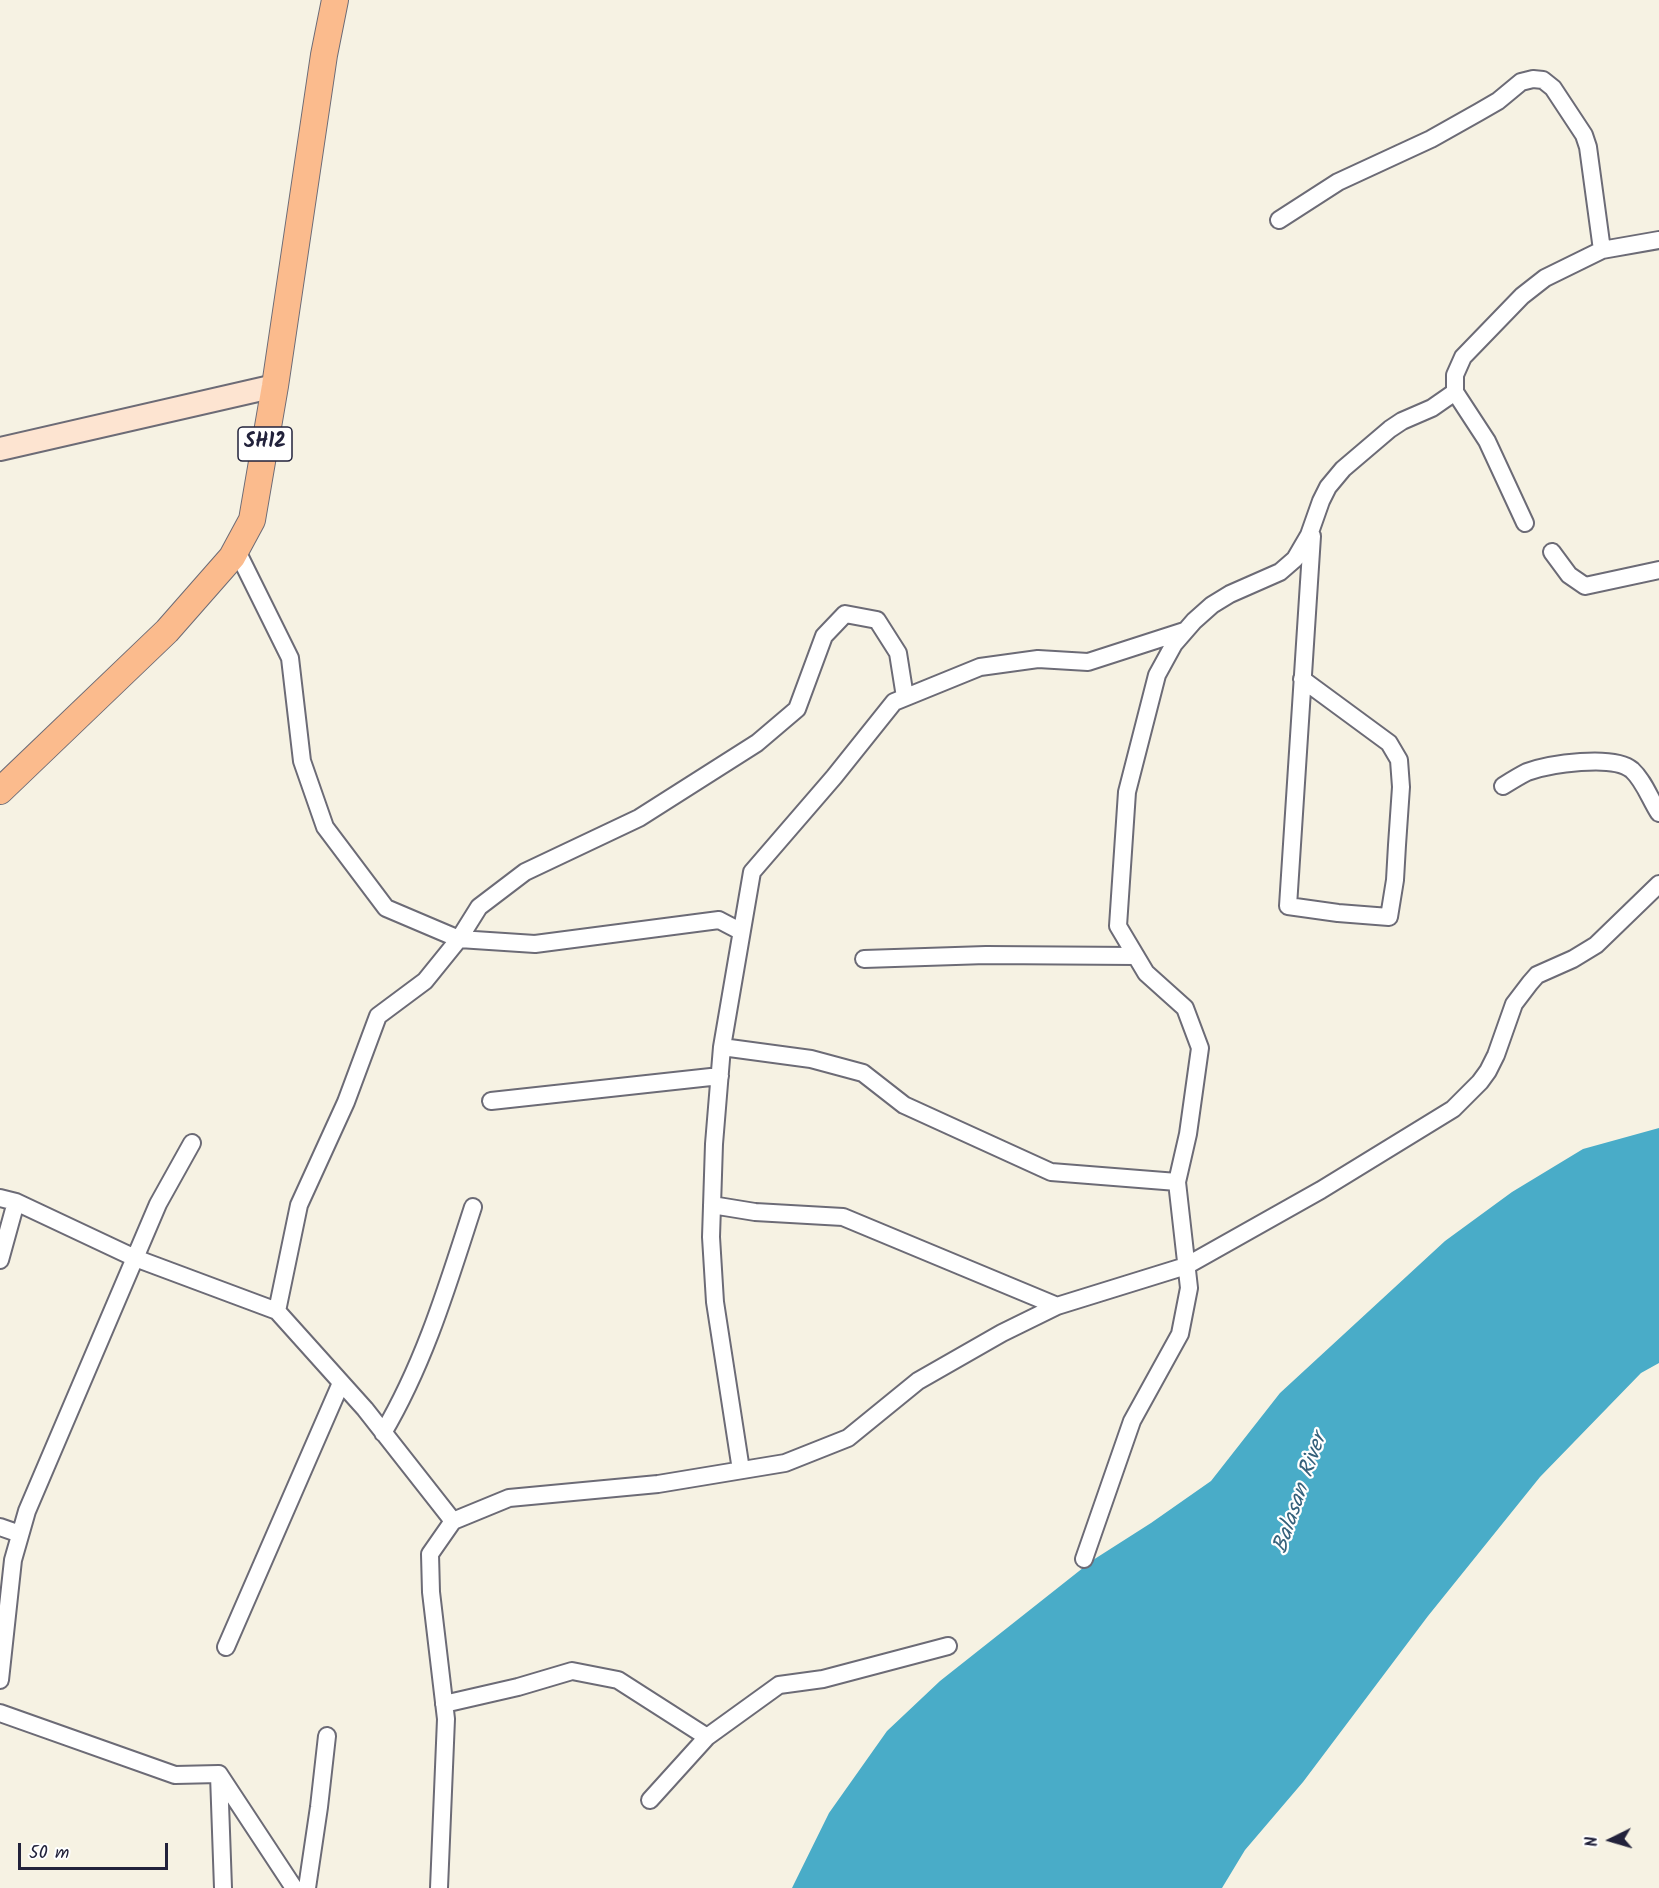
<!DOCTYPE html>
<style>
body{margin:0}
#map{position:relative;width:1659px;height:1888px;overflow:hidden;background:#f6f2e3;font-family:Kalam,sans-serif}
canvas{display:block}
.north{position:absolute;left:1581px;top:1810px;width:60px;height:60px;-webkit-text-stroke:4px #fff;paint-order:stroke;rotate:265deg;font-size:16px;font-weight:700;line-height:24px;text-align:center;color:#22223b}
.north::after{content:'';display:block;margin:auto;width:21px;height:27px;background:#22223b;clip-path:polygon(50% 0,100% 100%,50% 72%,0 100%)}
.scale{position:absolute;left:18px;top:1843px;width:150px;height:27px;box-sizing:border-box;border:3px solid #22223b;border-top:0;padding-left:8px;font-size:18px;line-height:21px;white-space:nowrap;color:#22223b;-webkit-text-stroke:4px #fff;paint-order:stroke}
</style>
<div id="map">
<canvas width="1659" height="1888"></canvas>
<div class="north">N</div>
<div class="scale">50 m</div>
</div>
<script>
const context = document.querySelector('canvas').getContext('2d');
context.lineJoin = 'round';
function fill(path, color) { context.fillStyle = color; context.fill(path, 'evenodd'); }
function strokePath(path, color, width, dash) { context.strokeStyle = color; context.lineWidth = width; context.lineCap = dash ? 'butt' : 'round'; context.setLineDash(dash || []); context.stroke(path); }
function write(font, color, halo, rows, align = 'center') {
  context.font = font + ' Kalam,sans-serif'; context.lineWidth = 4.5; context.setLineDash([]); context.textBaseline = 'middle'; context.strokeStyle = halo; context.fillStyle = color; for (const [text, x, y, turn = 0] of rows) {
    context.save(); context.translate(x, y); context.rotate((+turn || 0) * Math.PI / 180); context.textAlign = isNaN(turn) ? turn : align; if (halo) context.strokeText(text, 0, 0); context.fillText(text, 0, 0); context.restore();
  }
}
fill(new Path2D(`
 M1659,1128V1363L1641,1373L1540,1477L1428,1616L1303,1782L1245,1850L1222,1888H792L829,1813L887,1731L940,1681L1093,1560L1151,1523L1211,1481L1280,1393L1445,1241L1512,1192L1583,1149Z`), '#49acc8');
const street = new Path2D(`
 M1279,220L1338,182L1431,139L1479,112L1498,101L1521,82L1533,79L1543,80L1553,88L1584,135L1588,147L1602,250
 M1455,392L1487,441L1525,523
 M236,549L290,658L302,761L325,827L386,908L459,939L535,944L719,920L740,931
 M1552,552L1569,575L1585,586L1659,570
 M1302,679L1389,743L1399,760L1401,787L1397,845L1395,880L1389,917L1338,913L1288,906L1312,536
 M1503,786C1511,781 1519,776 1527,772C1549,764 1613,754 1632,770C1644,781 1650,799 1659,813
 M864,959L986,955L1136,956
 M722,1047L811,1059L863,1073L904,1105L1051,1172L1177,1182
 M491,1101L720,1076
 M0,1198L16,1202L135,1258L277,1311L365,1409L453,1521
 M712,1205L755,1212L843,1217L1057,1306
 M0,1260L16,1202
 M277,1311L299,1205L346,1102L378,1016L425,981L459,939L479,907L525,872L639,818L757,743L797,709L824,636L845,614L877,620L898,653L905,697
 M383,1433C425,1362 448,1284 473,1207
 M741,1470L715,1302L711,1237L714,1144L722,1047L752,872L834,777L894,702L980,667L1038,659L1088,662L1184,631
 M0,1527L20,1534
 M1084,1559L1132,1421L1180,1334L1189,1288L1177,1182L1188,1134L1200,1048L1185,1008L1146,973L1118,926L1127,792L1157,675L1174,644L1194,621L1212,605L1230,594L1280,572L1295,559L1309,535L1321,501L1328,487L1343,469L1390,429L1402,421L1432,408L1455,392V375L1463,357L1522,296L1545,278L1602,250L1659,240
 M226,1647L341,1383
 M0,1680L13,1560L27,1511L158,1204L192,1143
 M444,1704L518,1687L572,1671L618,1680L707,1737
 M0,1713L175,1775L219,1774L294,1888
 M219,1775L223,1888
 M650,1800L707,1737L779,1685L823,1679L948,1646
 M307,1888L319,1807L327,1736
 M439,1888L446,1719L431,1592L430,1554L453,1521L509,1498L658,1484L785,1463L848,1438L918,1381L1002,1333L1057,1306L1186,1266L1321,1190L1453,1109L1480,1082L1488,1071L1496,1055L1514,1004L1530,983L1537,975L1573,959L1596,945L1659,884`);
const secondary = new Path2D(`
 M0,449L275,386`);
const primary = new Path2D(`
 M0,791L167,631L232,557L252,520L275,386L324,55L335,0`);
strokePath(street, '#6c6b76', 20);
strokePath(secondary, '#6c6b76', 26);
strokePath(primary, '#6c6b76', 28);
strokePath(street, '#fff', 16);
strokePath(secondary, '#fde4d1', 22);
strokePath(primary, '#fbbb8d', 26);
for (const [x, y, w] of [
 [265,444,54]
]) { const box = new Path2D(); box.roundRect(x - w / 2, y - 17, w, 34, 4.5); context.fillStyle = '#fff'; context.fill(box); strokePath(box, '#22223b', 1.5); }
write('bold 20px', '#22223b', null, [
 ["SH12",265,444]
]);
write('italic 22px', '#34607a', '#fff', [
 ["Balasan River",1302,1494,-71]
]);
</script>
